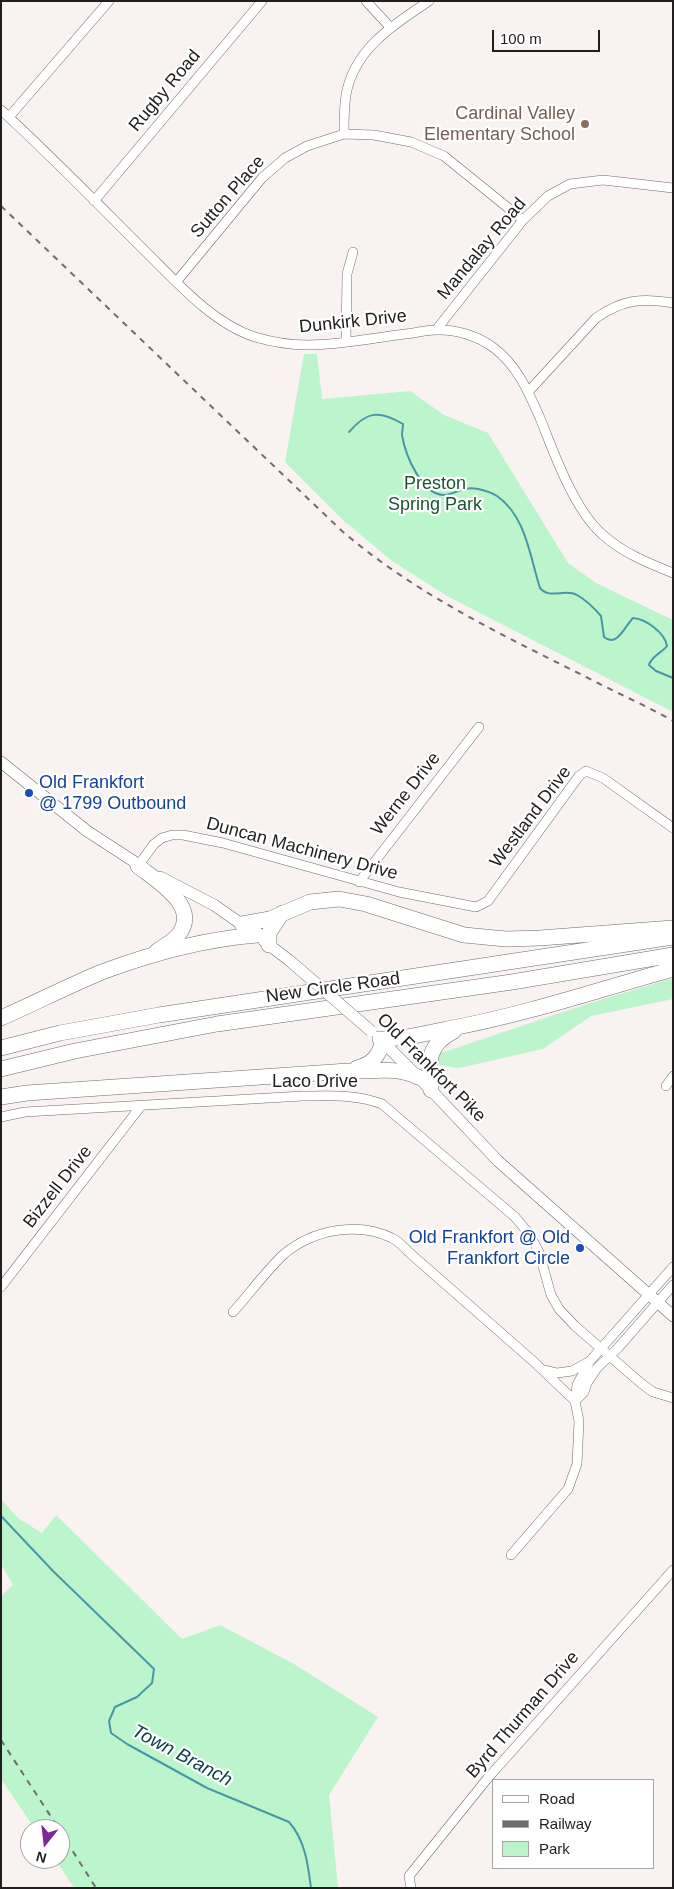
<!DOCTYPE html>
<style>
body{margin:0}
#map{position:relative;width:674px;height:1889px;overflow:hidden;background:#f8f2f0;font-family:Helvetica,sans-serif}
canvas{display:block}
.frame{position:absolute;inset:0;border:2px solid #201e1e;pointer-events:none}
.legend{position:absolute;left:492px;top:1779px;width:162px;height:90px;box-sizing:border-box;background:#fff;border:1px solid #a6a5a5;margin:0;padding:6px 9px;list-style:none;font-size:15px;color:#201e1e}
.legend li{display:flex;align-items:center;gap:10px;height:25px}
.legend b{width:25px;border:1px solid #a6a5a5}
.north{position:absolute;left:20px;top:1819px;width:50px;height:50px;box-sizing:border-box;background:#fff;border:1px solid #a6a5a5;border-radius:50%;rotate:196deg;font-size:14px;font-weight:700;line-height:20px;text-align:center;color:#201e1e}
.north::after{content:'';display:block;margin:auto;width:18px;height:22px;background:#7e2796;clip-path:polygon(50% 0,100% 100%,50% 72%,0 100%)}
.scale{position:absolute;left:492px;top:30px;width:108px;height:22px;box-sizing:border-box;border:2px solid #201e1e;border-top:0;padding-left:6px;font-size:15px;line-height:18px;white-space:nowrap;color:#201e1e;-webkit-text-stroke:4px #fff;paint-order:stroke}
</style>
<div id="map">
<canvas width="674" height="1889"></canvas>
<div class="frame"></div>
<ul class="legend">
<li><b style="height:6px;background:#fff"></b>Road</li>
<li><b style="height:6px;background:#706d6c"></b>Railway</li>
<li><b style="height:14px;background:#bcf5cc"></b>Park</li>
</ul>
<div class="north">N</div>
<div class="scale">100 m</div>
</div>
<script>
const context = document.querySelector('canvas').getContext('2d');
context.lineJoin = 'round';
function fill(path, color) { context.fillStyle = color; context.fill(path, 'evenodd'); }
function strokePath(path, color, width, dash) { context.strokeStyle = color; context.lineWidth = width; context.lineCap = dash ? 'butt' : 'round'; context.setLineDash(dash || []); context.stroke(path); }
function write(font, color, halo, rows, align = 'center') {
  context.font = font + ' Helvetica,sans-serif'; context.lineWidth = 4.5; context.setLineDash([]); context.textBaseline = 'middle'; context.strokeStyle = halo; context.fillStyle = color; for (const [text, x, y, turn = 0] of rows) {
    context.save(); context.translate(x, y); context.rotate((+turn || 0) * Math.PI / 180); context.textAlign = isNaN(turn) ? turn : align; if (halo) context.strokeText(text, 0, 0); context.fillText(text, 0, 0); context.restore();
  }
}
fill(new Path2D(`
 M304,354H317L322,399L410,391L444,415L488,433L568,563L596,583L673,620V712L447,596L392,561L344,521L285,462Z
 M673,978V999L591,1016L543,1049L459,1068L434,1064L441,1053L584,1005Z
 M1,1499L18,1518L42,1533L56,1515L182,1639L220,1625L294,1664L378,1717L329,1795L338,1888H74L55,1859H60V1829H35L1,1779V1596L13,1585L1,1564Z`), '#bcf5cc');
strokePath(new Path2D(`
 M349,432C367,411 379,410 403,424C403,428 402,431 402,435C405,454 422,497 446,495C451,494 456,492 461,490C472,486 487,490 497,496C526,516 530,557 540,588C550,600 565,588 577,595C586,600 595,609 601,616L604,637C617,648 625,626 633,618C646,619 665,633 667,646C661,654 652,655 649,665L656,671L673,678
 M1,1516L53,1571L154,1669L152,1683L137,1697L115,1707L109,1721L111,1733L127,1744L207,1788L289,1822C305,1840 308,1864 311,1888`), '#4997a6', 2);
const minor = new Path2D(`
 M366,1L390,27
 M1,110C49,154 95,201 141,247C174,279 211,323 255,337C272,342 291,345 308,345C340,345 373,338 405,334C415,333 426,330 436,330C456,329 478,336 494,348C517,365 529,393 540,418C554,453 574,510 603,535C623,553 648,563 673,573
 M9,117L109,1
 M344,134C344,121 344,108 346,95C354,49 393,25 429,1
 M94,201L262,1
 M177,281L262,178L285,158L307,146L344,134L374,135L411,142L444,156L523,220
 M436,330L523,220L548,196L570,184L603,180L673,188
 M346,342L347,274L353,252
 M528,392L596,318C623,299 642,298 673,303
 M138,866L154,844L162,838L172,835H183L223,843L399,892L476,907L488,901L579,776L586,771L603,778L673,828
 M359,882L479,727
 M666,1086L673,1076
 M1,1117L25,1112L303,1096C331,1096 356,1094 382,1104L515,1217L530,1235L539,1252L551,1295L559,1309L575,1326L642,1384L653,1392L673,1398
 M1,1287L141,1106
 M233,1312C250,1293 266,1271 284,1254C313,1230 357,1221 392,1238C399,1241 406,1250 412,1255L533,1361L575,1401L579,1421L577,1464L568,1489L511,1555
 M545,1370L557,1373L572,1371L590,1361L673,1267
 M575,1401L584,1392L587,1383L597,1368L618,1348L673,1285
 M575,1401L577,1385L589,1363
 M411,1888L409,1876L487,1779L673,1570`);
const secondary = new Path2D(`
 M1,762L87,831L144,868
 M160,877L214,905L247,928
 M264,941L290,961
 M378,1037L431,1090L498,1161L673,1316`);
const motorway = new Path2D(`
 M138,866C157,881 200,906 179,934C173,942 164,946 157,951
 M242,924L270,919L310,902L339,899L366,904L464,935L506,939L540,938L673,928
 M269,945V933L282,913
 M1,1018C35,1003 68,986 102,972C150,954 206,939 257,935
 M380,1039C403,1039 424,1034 447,1029C524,1015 598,990 673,969
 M1,1048L60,1033L159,1015L673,937
 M357,1068C372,1064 378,1057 383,1042
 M1,1069L75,1051L217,1024L512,982L673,955
 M431,1090C429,1063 426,1045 454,1031
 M1,1097L27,1093L348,1071C373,1072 395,1066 418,1077`);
strokePath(minor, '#706b6a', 10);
strokePath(secondary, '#706b6a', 12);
strokePath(motorway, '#706b6a', 16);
strokePath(minor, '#fff', 9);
strokePath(secondary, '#fff', 11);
strokePath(motorway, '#fff', 15);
strokePath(new Path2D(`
 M1,206L342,531C419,597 509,638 598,683C623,696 649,707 673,721
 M1,1740L59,1829
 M60,1831L96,1888`), '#706d6c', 2, [6, 6]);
const secondaryBridge = new Path2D(`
 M290,961L371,1031`);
strokePath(secondaryBridge, '#706b6a', 12, []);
strokePath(secondaryBridge, '#fff', 11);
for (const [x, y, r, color] of [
 [585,124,5,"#8d6e63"],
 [29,793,5,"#1a4fb4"],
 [580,1248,5,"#1a4fb4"]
]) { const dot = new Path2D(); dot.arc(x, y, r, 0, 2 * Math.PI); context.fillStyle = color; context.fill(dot); strokePath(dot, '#fff', 2); }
write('18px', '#201e1e', '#fff', [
 ["Rugby Road",165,91,-50],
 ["Sutton Place",228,197,-49],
 ["Mandalay Road",482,249,-50],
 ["Dunkirk Drive",353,322,-6],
 ["Werne Drive",406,794,-52],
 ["Westland Drive",531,817,-53],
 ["Duncan Machinery Drive",302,849,15],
 ["New Circle Road",333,988,-8],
 ["Old Frankfort Pike",431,1068,45],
 ["Laco Drive",315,1082],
 ["Bizzell Drive",58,1187,-52],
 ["Byrd Thurman Drive",523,1715,-49]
]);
write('18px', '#785e54', '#fff', [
 ["Cardinal Valley",575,114],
 ["Elementary School",575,135]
], 'right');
write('18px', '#1b5231', '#fff', [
 ["Preston",435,484],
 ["Spring Park",435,505]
]);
write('18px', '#164399', '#fff', [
 ["Old Frankfort",39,783],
 ["@ 1799 Outbound",39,804],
 ["Old Frankfort @ Old",570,1238,"right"],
 ["Frankfort Circle",570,1259,"right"]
], 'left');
write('italic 19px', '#093e47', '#fff', [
 ["Town Branch",182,1756,28]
]);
</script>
